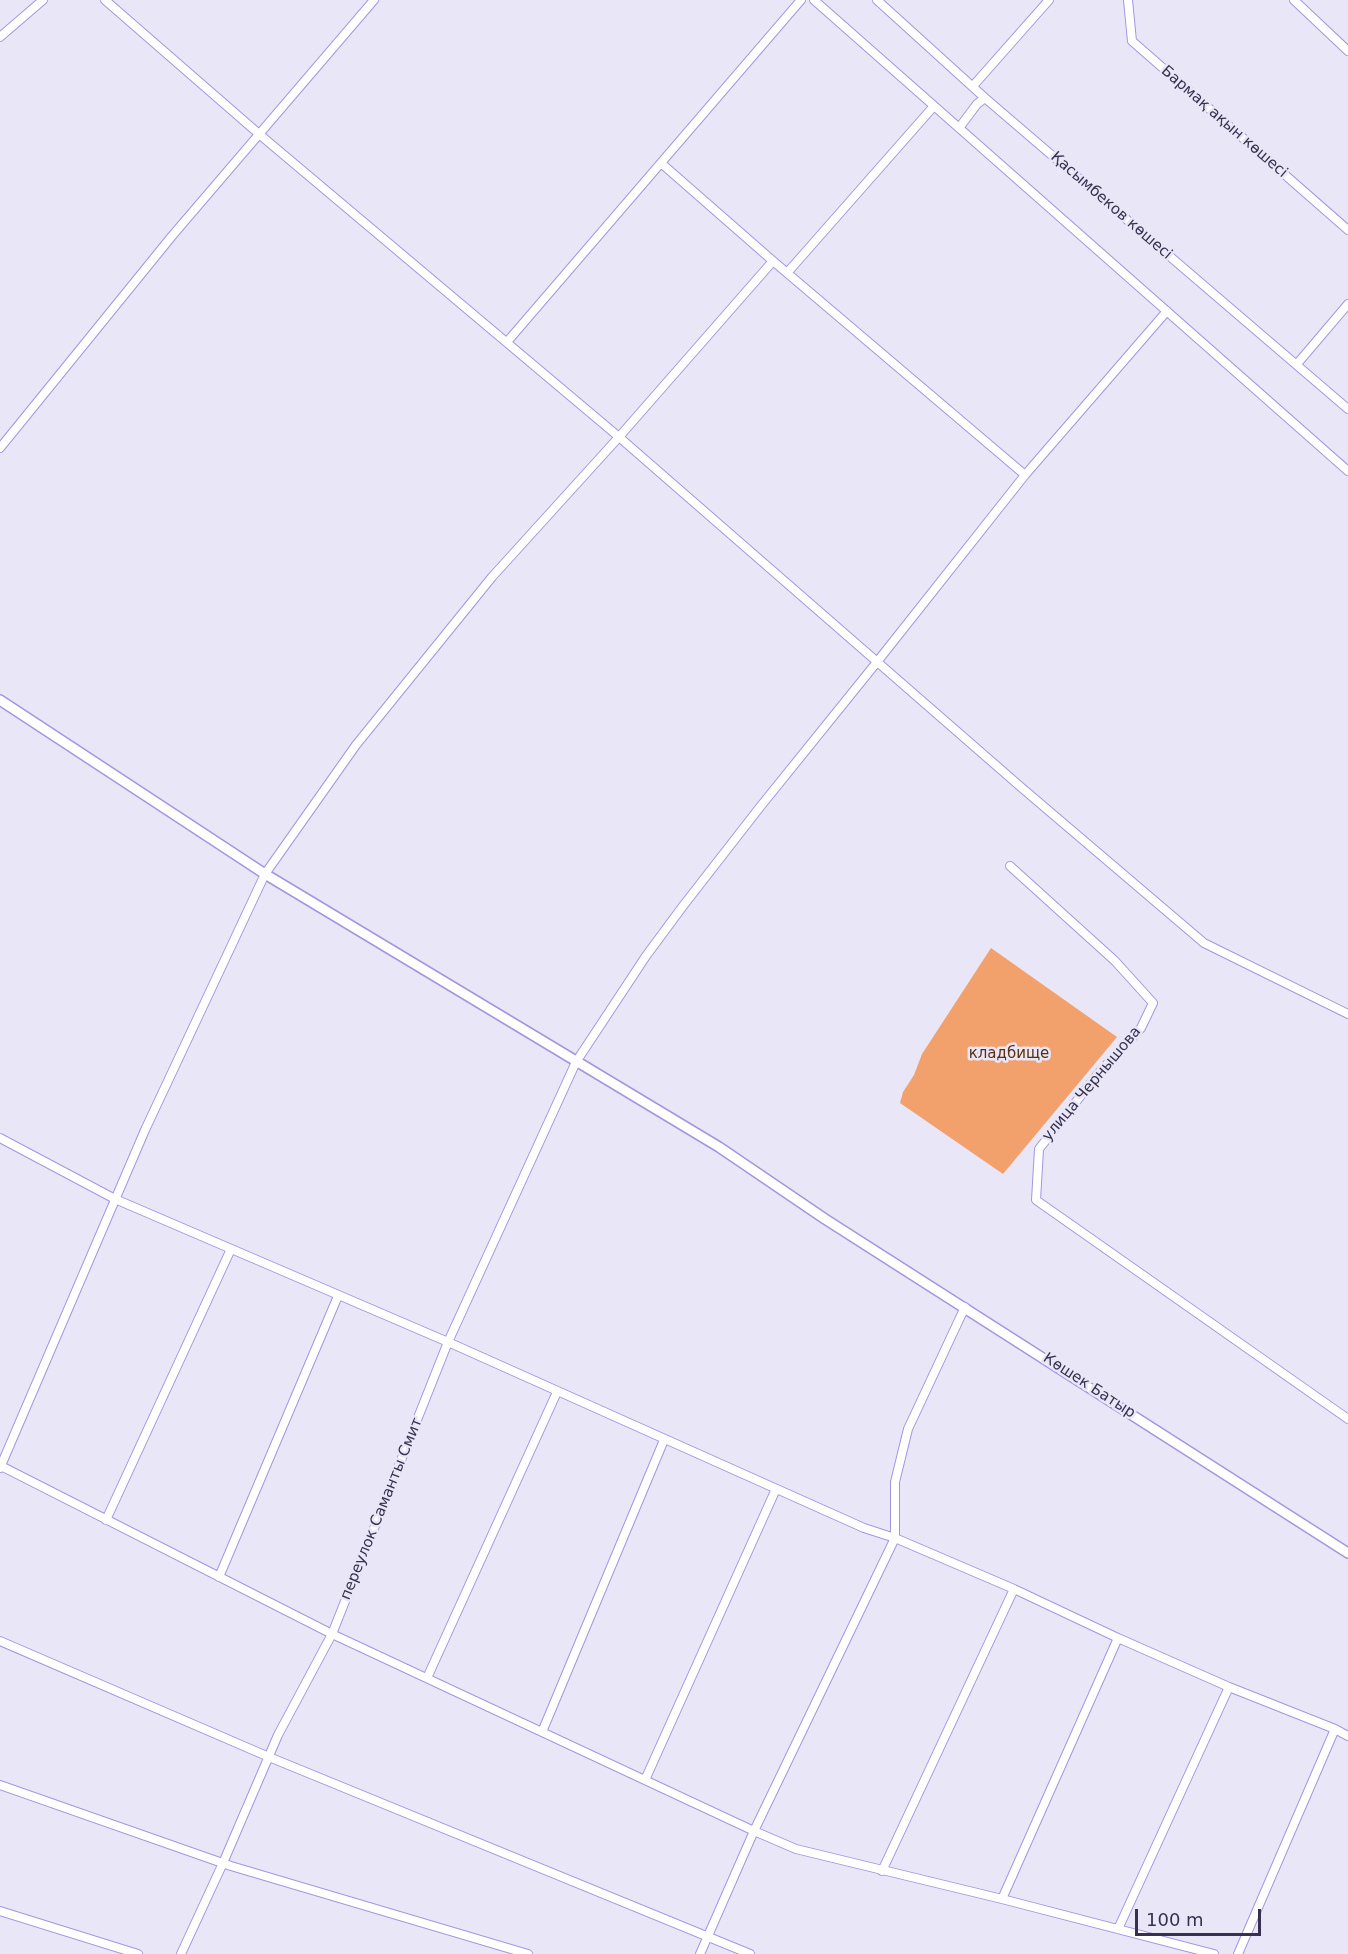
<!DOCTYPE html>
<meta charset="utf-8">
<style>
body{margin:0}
#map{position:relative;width:1348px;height:1954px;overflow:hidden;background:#e9e7f7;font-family:"DejaVu Sans",sans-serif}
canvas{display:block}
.scale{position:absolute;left:1135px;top:1909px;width:126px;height:27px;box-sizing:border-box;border:3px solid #37304f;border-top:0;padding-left:8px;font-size:18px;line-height:21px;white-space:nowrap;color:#37304f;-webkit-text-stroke:4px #e9e7f7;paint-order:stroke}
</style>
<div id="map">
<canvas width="1348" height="1954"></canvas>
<div class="scale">100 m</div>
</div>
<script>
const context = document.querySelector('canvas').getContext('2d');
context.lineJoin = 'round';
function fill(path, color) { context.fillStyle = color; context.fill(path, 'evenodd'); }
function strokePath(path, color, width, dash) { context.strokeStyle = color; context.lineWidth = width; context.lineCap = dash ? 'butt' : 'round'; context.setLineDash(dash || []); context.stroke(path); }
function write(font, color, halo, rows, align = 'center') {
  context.font = font + ' "DejaVu Sans",sans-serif'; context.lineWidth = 5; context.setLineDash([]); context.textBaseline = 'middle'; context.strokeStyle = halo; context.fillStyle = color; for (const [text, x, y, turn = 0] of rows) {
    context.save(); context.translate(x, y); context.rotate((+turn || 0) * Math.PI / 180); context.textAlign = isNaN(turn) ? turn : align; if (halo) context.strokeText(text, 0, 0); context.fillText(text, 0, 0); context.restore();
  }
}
fill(new Path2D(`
 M991,948L1117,1037L1003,1174L900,1103L903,1092L914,1075L922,1054Z`), '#f2a16c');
const minor = new Path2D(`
 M105,0L259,134L619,437L1022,788L1204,943L1348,1014
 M814,0L1348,471
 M877,0L985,98L1348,409
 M1128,0L1132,41L1348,230
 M1294,0L1348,51
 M0,37L43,0
 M973,86L1049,0
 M959,128L977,104L985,98
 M661,163L773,261L1025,475
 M787,273L934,106
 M507,342L801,0
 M1297,364L1348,304
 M0,448L172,236L374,0
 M1010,866L1115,961L1153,1003L1141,1028L1097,1075L1039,1149L1036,1200L1348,1419
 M0,1138L115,1199L448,1342L864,1528L895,1538L1014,1589L1118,1638L1229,1687L1335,1729L1238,1954
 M1,1466L332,1634L754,1831L796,1849L1002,1899L1214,1954
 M0,1468L145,1130L265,874L356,745L492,577L619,437L773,261
 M106,1520L231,1249
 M219,1577L338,1296
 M0,1641L269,1757L750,1954
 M427,1678L557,1392
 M1335,1729L1348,1736
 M542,1732L664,1440
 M645,1780L776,1489
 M0,1785L231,1866L528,1954
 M882,1871L1014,1589
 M1002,1899L1118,1638
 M0,1911L138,1954
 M1118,1929L1229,1687
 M181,1954L223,1863L278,1735L332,1634L448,1342L576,1062L646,956L683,906L760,807L877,662L1025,475L1167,311
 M700,1954L754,1831L895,1538V1482L908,1429L965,1307`);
const tertiary = new Path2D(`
 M0,700L265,874L719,1147L825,1219L1348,1553`);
strokePath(minor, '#a595e1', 10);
strokePath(tertiary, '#a595e1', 12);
strokePath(minor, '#fff', 8);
strokePath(tertiary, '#fff', 9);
write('15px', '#37304f', '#e9e7f7', [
 ["Бармақ ақын көшесі",1224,122,41],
 ["Қасымбеков көшесі",1111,206,41],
 ["улица Чернышова",1092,1084,-50],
 ["Көшек Батыр",1089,1386,33],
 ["переулок Саманты Смит",382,1509,-68]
]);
write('15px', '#5a2f0f', '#e9e7f7', [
 ["кладбище",1009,1054]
]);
</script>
